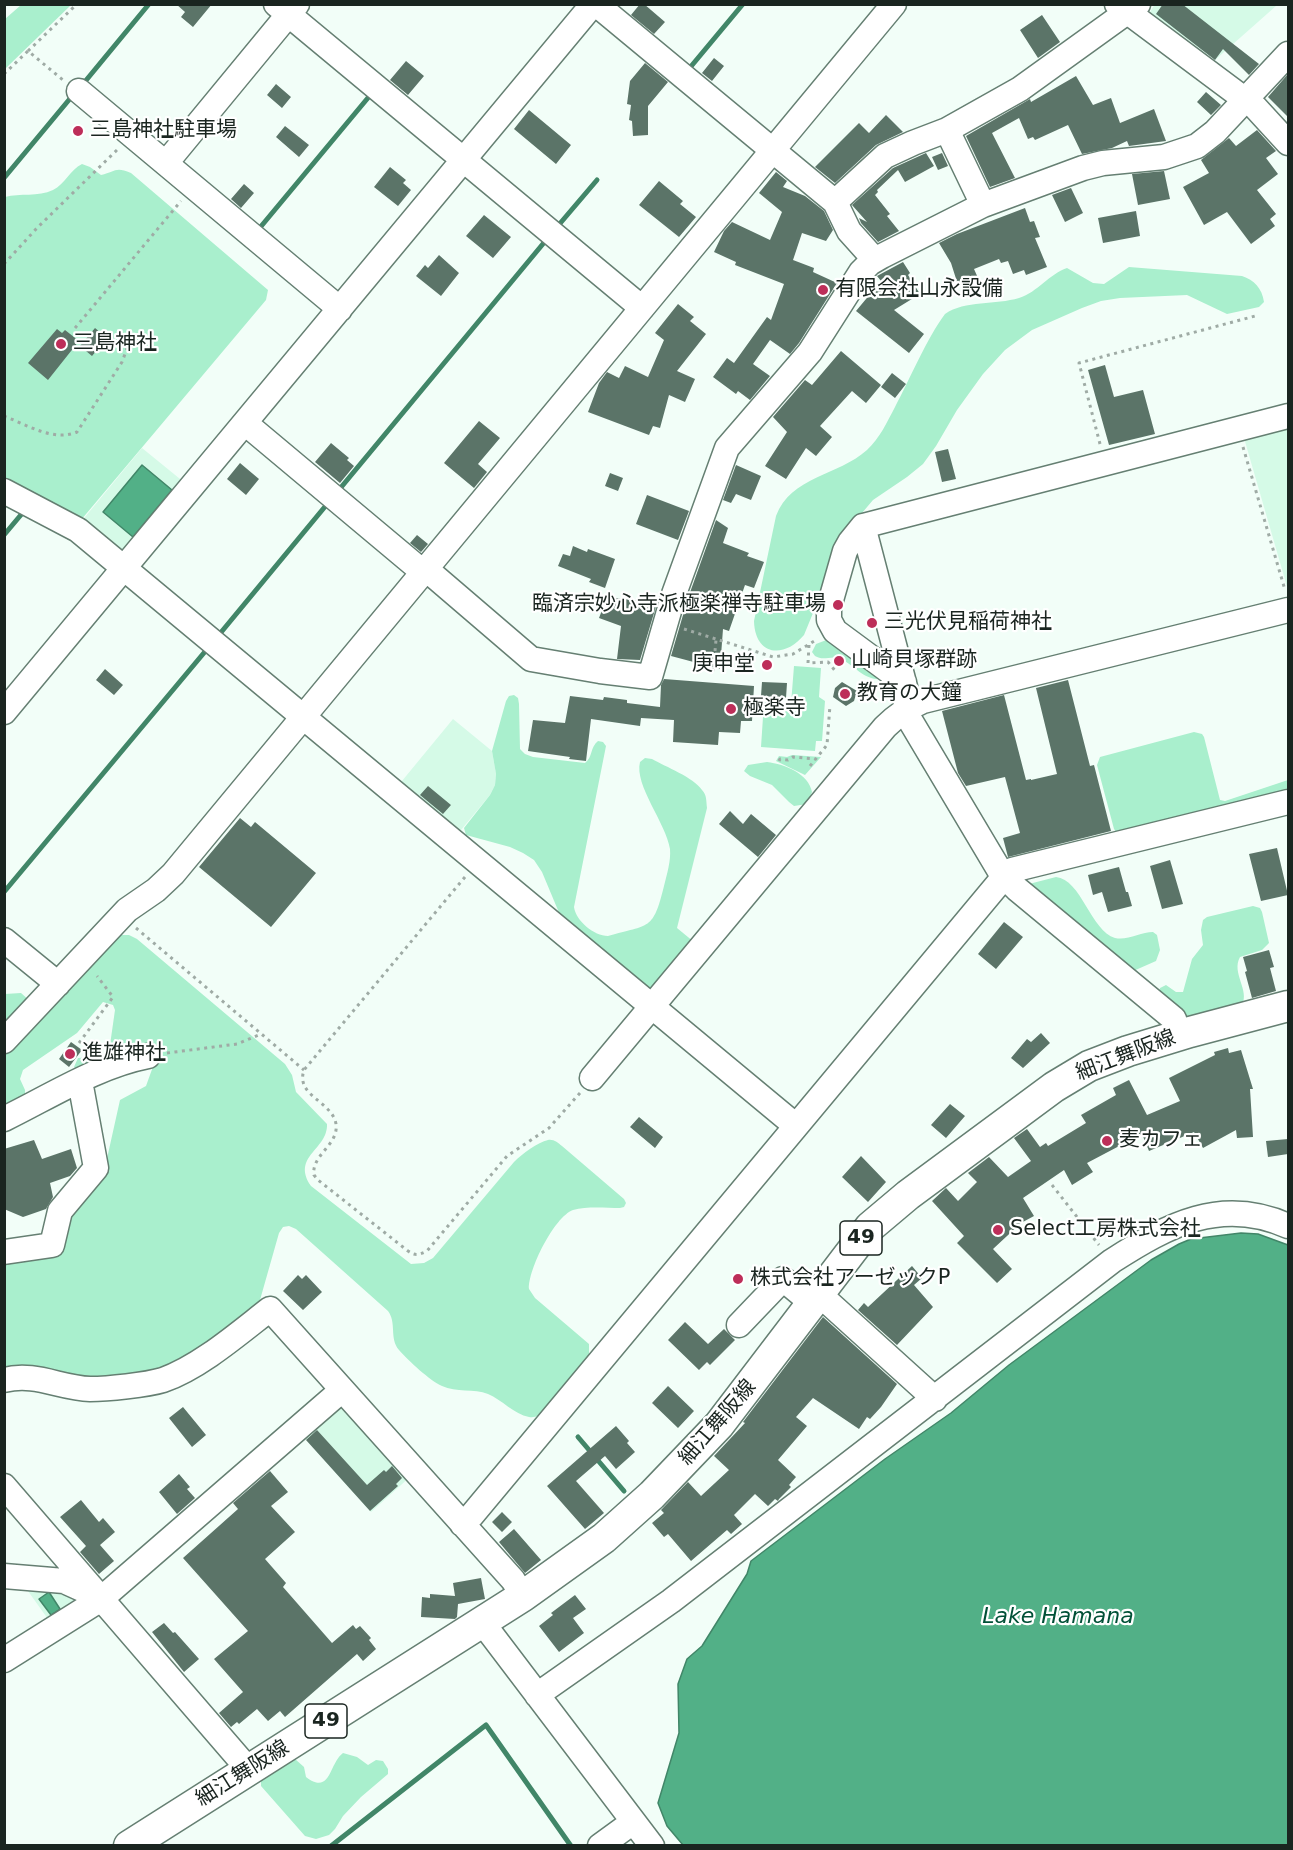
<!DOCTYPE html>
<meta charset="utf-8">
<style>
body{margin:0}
#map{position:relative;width:1293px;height:1850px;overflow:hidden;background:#f2fef8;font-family:"DejaVu Sans",sans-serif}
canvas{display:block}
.frame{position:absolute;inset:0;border:6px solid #1a2520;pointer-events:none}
</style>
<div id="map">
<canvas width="1293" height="1850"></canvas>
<div class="frame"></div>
</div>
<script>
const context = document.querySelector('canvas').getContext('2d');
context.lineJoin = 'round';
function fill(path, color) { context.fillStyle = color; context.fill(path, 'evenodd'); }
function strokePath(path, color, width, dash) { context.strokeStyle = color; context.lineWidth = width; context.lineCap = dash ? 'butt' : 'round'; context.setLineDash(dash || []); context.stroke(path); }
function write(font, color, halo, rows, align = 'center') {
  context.font = font + ' "DejaVu Sans","Noto Sans JP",sans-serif'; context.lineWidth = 4.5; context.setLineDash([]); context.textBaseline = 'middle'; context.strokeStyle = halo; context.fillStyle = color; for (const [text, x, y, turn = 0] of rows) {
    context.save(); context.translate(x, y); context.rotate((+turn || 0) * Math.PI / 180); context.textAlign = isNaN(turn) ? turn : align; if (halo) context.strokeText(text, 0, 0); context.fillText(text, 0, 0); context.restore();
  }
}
fill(new Path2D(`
 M1155,4H1274L1276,6L1215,60L1150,12Z
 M1288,423V590L1244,438Z
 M142,448L185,483L125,555L80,523Z
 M453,719L492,751L496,774L495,785L490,795L456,836L397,787Z
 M343,1400L411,1476L371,1512L302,1435Z
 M23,1584L82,1597L50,1622Z`), '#d5fae7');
fill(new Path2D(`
 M21,5H71L5,69V19Z
 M82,164L90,167L101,175C115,172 115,166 131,173L268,290L266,300L81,520L5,484V197C20,193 38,197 53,190C65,184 70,170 82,164Z
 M1129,267L1242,276C1254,280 1262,288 1264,302L1259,307L1227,314L1187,295L1120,298L1101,301L1082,308L1032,330L1005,350L983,374L957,410L936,446L923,464L907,477L873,500L851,526L843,540L804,635C784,659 755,656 754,621L776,516C791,476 838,476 867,450C880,438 887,422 895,407C910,379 927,338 945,314C965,300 996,305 1019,298C1038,292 1049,274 1067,268L1093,283L1104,284Z
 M829,639L881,676L877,679C861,678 853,663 838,658C830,656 823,661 815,656L812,652L816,644Z
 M794,666L821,668L819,697L825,701L822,741H816L815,751L761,747L764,702L791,704Z
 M514,695L518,698L519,704L520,749L525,754L533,757L585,763C593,757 590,747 598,741L603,742L606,746L574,907C576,921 594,936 608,936C650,924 653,931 664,886C667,874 671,861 670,849C666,823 634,785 640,762L645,758L652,759C666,767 693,777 702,790C707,795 706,801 707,808L677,928L694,942L656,988L646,991L560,915L542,872L534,860L523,853L510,847L466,835L464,828L490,795L495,785L496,774L492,751L506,701L509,696Z
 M1194,732L1202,734L1204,737L1220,800L1225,801L1288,780V795L1117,833L1114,829L1097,765L1100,757Z
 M792,755L821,757L805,775L776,761L779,756L787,757Z
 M767,762C785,764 809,774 812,792L807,804L794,806L789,802L772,785L750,776L744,771L748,765Z
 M1056,877C1081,879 1091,931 1115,938C1127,941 1141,932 1153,932L1157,935L1160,950L1156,961L1131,972L1029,884Z
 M1253,906L1260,908L1262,912L1269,943L1262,950L1240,957C1231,973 1250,990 1242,1005L1191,1017L1183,1015L1159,993L1160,988L1166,985L1176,992H1183L1192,959L1203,945L1201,930L1203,920L1207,917Z
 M119,935H129L137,939L285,1064L292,1075L296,1092L327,1124C328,1150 291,1156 311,1186L411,1264L424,1263L433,1258L514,1162C522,1154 538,1142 548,1140C554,1139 558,1143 562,1146L624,1199L626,1203L624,1207L620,1208C606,1208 587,1206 573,1210C554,1217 528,1270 529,1289L535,1298L589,1344V1354L584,1364L545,1410C540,1415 536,1418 529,1417C514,1414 502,1400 488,1394C474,1388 456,1393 442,1386C429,1380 409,1361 399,1350C389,1338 397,1323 388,1311L296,1229L289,1226L283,1227L279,1233L260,1300L255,1310L169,1370L100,1382L5,1373V1258L65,1221L106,1163L120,1100L146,1086L155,1061L77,1071L74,1067L78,1058L101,1056L109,1052L115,1010L113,1005L103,1002L77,1033L23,1070L20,1079L25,1090V1098L5,1110V1048Z
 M21,993L30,1001L5,1033V994Z
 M343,1753L357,1757L368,1765L376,1760L383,1761L388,1769V1774L361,1797L343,1816L335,1829L329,1835L316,1839L305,1836L261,1786V1777L287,1760L295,1759L304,1767L306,1777C331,1796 329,1763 343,1753Z`), '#a9efcd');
const water = new Path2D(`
 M142,465L172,490L133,537L103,512Z
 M1241,1233L1258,1234L1288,1245V1845H683L667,1826L658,1803L679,1733L678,1684L687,1659L702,1646L747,1574L751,1561L885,1459L951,1413L1009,1365L1151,1260L1179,1244L1191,1239Z
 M49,1592L60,1609L51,1615L39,1599Z`);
fill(water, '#52b087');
strokePath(water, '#418668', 1.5);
strokePath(new Path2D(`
 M688,70L743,4
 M83,84L149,4
 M4,178L73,95
 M557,227L597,180
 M258,230L372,93
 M338,491L547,239
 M4,535L25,510
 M218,636L328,503
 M4,892L208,648
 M578,1437L624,1491
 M331,1846L486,1725L571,1846`), '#418668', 5);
fill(new Path2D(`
 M176,4H212L193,27L181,17L185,12Z
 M640,4H644L665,22L654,34L631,15Z
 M1163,4H1182L1259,64L1249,75L1223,49L1215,60L1156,14Z
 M1042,15L1060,42L1038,58L1020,30Z
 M714,58L724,66L712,81L702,73Z
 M406,61L424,76L408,95L390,80Z
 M645,63L668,82L648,106V135L633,136L632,121L629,120L631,105L627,104L630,81Z
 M1288,74V117L1268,97Z
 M1076,76L1093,105L1111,98L1120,123L1154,109L1166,141L1129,146L1127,141L1112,148L1082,154L1068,125L1035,140L1033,137L1028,139L1019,118L992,133L1015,178L990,187L966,136L1030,99L1031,102Z
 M276,84L291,97L282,108L267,95Z
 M1206,92L1221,105L1211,115L1197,102Z
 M529,110L571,145L556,164L514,129Z
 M886,115L903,132L876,145L835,183L815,167L859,123L869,133Z
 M285,126L309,145L299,157L276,137Z
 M1257,130L1276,151L1266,158L1278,174L1257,190L1276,214L1270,219L1275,226L1251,244L1227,212L1204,225L1183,187L1209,173L1201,160L1229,138L1236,146Z
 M926,153L934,166L905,182L898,170L877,190L878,192L875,195L890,214L887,216L899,231L878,242L861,223L859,218L867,222L852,205L893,168Z
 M942,153L948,166L938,170L932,157Z
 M390,167L406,180L403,183L411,190L398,206L374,187Z
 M1164,171L1170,199L1138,205L1132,174Z
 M776,172L787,181L783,187L805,196L824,211L833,230L826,241L802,233L793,260L814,268L813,272L837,283L799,343L790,354L770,340L753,364L770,376L750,400L738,391L736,394L713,377L727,358L734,363L767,317L771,320L784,284L735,265L736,262L714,252L724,231L732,222L770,240L782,212L759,193Z
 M659,181L683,201L680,204L696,217L679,237L639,205Z
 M244,184L254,193L241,208L231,199Z
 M1071,188L1083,213L1065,222L1052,195Z
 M1025,208L1030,222L1034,221L1040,237L1035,238L1047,267L1026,275L1024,270L1013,274L1008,261L1001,263L999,259L974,269L978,278L958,285L951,263L939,243L957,234Z
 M1136,211L1140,236L1103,243L1098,218Z
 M484,215L511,237L493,258L466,236Z
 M439,255L459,273L441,296L416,276L425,265L428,268Z
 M903,262L910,273L908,275L920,294L894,310L924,334L909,353L856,311L881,281L877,276Z
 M678,304L694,317L690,321L706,334L677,371L695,379L685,402L669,395L660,428L653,426L649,435L588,412L599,383L607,372L619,378L625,366L648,377L664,340L655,333Z
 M95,328L107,338L92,356L80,346Z
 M57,329L62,333L65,330L79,341L48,380L28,363Z
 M841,351L881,385L866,403L852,391L820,426L832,437L816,456L806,448L786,479L765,466L787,432L773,417L805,380L812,385Z
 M1105,365L1114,397L1143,390L1155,434L1109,445L1088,370Z
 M892,373L906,384L895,398L881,387Z
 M479,421L500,438L478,464L487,472L474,488L444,463Z
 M331,443L349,458L347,460L354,466L340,483L315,462Z
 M948,449L956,479L942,482L935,452Z
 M240,463L259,479L246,495L227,479Z
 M736,465L761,476L751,500L736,494L731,503L723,500Z
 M610,473L623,478L618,491L605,486Z
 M647,495L689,511L678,540L636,524Z
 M716,520L728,528L723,543L749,553L747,556L764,562L754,588L745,585L729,631L723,629L720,669L671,656L688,598Z
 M417,535L428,544L421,552L410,543Z
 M573,546L587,552L588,549L615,559L605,588L589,582L591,579L558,566L563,554L570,556Z
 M607,597L657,603L640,660L617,659L621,626L599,618Z
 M105,669L123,685L114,695L96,680Z
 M664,679L754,686L752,721H741L740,733L719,732L718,745L673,742L674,720L641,718L640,726L591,719L586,761L569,759L570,757L528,751L533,720L565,723L570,696L603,700L604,697L627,700V703L660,707L661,685Z
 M1068,680L1090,766L1094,765L1111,831L1008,857L1003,838L1020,833L1005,777L966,786L958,773L942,711L1004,695L1026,780L1031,779V780L1057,774L1036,688Z
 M762,682L787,683L786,698L761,696Z
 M842,682L857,691L854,701L846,706L833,697L835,688Z
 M428,786L451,805L443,814L420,795Z
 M730,811L743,824L751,814L776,835L758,857L719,824Z
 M240,818L251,827L255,822L316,873L271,927L199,867Z
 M1277,848L1288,895L1261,901L1249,854Z
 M1170,860L1183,904L1162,909L1150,866Z
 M1119,867L1126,892H1128L1132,906L1108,912L1102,892L1093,895L1088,875Z
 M1004,922L1023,937L996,969L978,954Z
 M1269,950L1274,967L1270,968L1276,991L1252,998L1245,972L1247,971L1243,957Z
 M1041,1033L1050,1043L1023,1068L1011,1058L1027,1039L1031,1042Z
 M71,1042L82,1050L69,1067L59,1059Z
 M1228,1048L1229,1053L1241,1050L1253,1089H1250L1253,1137L1237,1138L1236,1130L1203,1148L1194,1132L1149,1151L1142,1134L1087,1163L1093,1172L1072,1185L1064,1170L1023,1198L1034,1216L1021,1223L993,1249L1012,1269L997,1283L957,1243L964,1236L932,1201L946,1188L958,1201L977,1182L968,1173L989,1157L1008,1177L1031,1161L1014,1138L1027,1129L1040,1147L1046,1143L1048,1146L1086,1123L1081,1115L1116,1095L1113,1088L1129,1080L1147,1115L1180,1101L1169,1078L1215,1055L1214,1052Z
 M950,1104L965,1116L946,1138L931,1125Z
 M639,1117L663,1137L655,1148L630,1127Z
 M1288,1139V1154L1268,1157L1266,1141Z
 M34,1140L42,1159L71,1149L77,1168L70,1176L50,1183L53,1197L46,1209L23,1217L4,1209V1149Z
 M861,1156L886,1182L868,1202L842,1177Z
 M912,1266L922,1278L914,1285L933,1307L897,1345L858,1310L864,1303L868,1307Z
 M298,1275L302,1279L306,1275L322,1292L303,1310L283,1291Z
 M823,1317L897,1384L881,1407L870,1419L867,1417L859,1429L813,1398L796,1417L807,1426L778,1460L796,1477L789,1485L791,1487L779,1499L778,1501L775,1499L768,1506L755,1494L734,1515L742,1524L731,1534L727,1530L691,1561L668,1534L664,1537L652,1523L664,1513L661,1510L688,1482L701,1496L729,1470L714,1456L745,1423L743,1422Z
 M685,1322L708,1344L724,1329L735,1340L710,1365L707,1362L699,1370L668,1340Z
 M668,1386L694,1411L678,1428L652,1403Z
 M183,1407L206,1435L192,1447L169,1418Z
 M616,1426L629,1441L627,1443L635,1452L616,1469L605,1456L576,1481L604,1513L585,1529L547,1486Z
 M317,1430L367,1485L384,1470L386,1472L392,1466L402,1478L396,1484L398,1486L370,1511L306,1440Z
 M270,1471L288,1492L271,1506L295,1532L265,1559L286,1583L283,1587L332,1643L353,1625L356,1629L360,1626L371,1638L369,1640L376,1649L363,1661L357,1654L285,1717L280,1711L268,1721L257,1709L239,1724L237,1722L231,1727L219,1713L243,1692L214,1659L248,1631L183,1558L238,1509L233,1503Z
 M179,1474L190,1487L187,1489L195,1498L177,1514L159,1492Z
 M81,1500L99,1522L103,1518L115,1532L100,1545L114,1561L99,1574L80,1552L86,1546L60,1517Z
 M502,1512L512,1522L502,1532L492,1522Z
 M514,1529L541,1560L525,1573L499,1542Z
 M481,1578L485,1599L458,1604L457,1617L455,1619L421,1617L422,1597L430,1598V1594L455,1596L453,1583Z
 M575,1595L586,1609L573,1618L584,1633L559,1652L539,1626L553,1615L551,1613Z
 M164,1623L173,1633L175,1632L199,1659L184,1672L152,1632Z`), '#5b7468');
const minor = new Path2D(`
 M276,4L642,308
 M596,4L835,202L849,231L875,260
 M1117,4L1255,107L1288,143
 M79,91L340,309
 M947,130L983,205
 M166,163L297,4
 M835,202L885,156L913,143L947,130L1020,89L1138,4
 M245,423L423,572
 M4,491L78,530L796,1126
 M863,526L850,542L845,551L829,607V620L835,631L904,682
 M426,569L531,659L600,671L650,677L674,594L727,448L810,352L861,272L870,263L882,256L983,205L1083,168L1103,163L1164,157L1197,146L1215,132L1288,54
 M910,706L863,526L1288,416
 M904,710L1001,873L1017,889L1174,1019L1179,1035
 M4,712L593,4
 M4,940L58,984
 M4,1041L127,910L156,890L173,874L894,4
 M592,1078L885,727C897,715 907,708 923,701L1288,610
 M4,1119C51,1096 97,1066 148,1056
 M4,1252L52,1245L60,1211L96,1168L80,1081
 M819,1294L935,1399
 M739,1325L783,1279L812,1303
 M4,1380C35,1372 60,1388 90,1389C108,1389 146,1385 163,1380C200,1367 239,1333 270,1309L513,1580L523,1596
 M4,1486L249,1770
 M462,1524L472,1515L998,884L1012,870L1288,802
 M4,1576L64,1581L95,1595
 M482,1622L652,1846
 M4,1660L101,1599L342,1390
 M537,1695L671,1601L1112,1261C1168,1225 1221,1196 1288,1226
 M600,1846L633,1822`);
const major = new Path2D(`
 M129,1846L523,1596L604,1538L652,1495L719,1425L870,1227L908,1195L1054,1087L1089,1066L1128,1051L1190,1032L1288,1006`);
strokePath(minor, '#657f72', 27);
strokePath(major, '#657f72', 33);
strokePath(new Path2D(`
 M28,51L77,4
 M4,74L28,51L63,80
 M4,264L37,228L118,149
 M75,328L181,201
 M4,416C27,425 54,442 77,432L122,362L131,338
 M1100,444L1079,363L1259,315
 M1243,447L1285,590
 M684,629L773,657L793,654L816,640
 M809,645L808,663L828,662L837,673
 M715,651L716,640
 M713,671L714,662
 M779,761L780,759L788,760L793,757L815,759
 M810,766L827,745L830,705
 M465,877L304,1070C295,1096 332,1101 336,1124C339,1145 311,1155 314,1175L318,1180L408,1251C415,1256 419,1255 427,1251L507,1156L549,1128L580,1093
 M136,928L304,1070
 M79,1043L113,997L97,976
 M167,1053L237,1044L261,1034
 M1052,1185L1099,1245`), '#9faba5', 3, [3, 4.5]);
strokePath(minor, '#fff', 24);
strokePath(major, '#fff', 30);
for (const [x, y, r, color] of [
 [78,131,6,"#bd2e59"],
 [823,290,6,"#bd2e59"],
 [61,344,6,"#bd2e59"],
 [838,605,6,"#bd2e59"],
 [872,623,6,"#bd2e59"],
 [839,661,6,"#bd2e59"],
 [767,665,6,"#bd2e59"],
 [845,694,6,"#bd2e59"],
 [731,709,6,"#bd2e59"],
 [70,1054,6,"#bd2e59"],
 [1107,1141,6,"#bd2e59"],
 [998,1230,6,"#bd2e59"],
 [738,1279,6,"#bd2e59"]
]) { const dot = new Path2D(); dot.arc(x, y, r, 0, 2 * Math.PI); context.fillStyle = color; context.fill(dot); strokePath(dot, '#fff', 2); }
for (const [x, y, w] of [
 [861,1238,42],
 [326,1721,42]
]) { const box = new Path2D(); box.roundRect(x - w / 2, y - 17, w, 34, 4.5); context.fillStyle = '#fff'; context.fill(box); strokePath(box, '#1a2520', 1.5); }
write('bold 20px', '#1a2520', null, [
 ["49",861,1238],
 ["49",326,1721]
]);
write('21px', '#1a2520', '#fff', [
 ["三島神社駐車場",90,131],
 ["有限会社山永設備",835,290],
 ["三島神社",73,344],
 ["臨済宗妙心寺派極楽禅寺駐車場",826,605,"right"],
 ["三光伏見稲荷神社",884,623],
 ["山崎貝塚群跡",851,661],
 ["庚申堂",755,665,"right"],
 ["教育の大鐘",857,694],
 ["極楽寺",743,709],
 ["進雄神社",82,1054],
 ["麦カフェ",1119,1141],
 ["Select工房株式会社",1010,1230],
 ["株式会社アーゼックP",750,1279]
], 'left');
write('21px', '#1a2520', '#fff', [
 ["細江舞阪線",1126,1056,-21],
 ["細江舞阪線",718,1423,-49],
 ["細江舞阪線",243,1774,-32]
]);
write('italic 22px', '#015137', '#fff', [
 ["Lake Hamana",1058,1617]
]);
</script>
